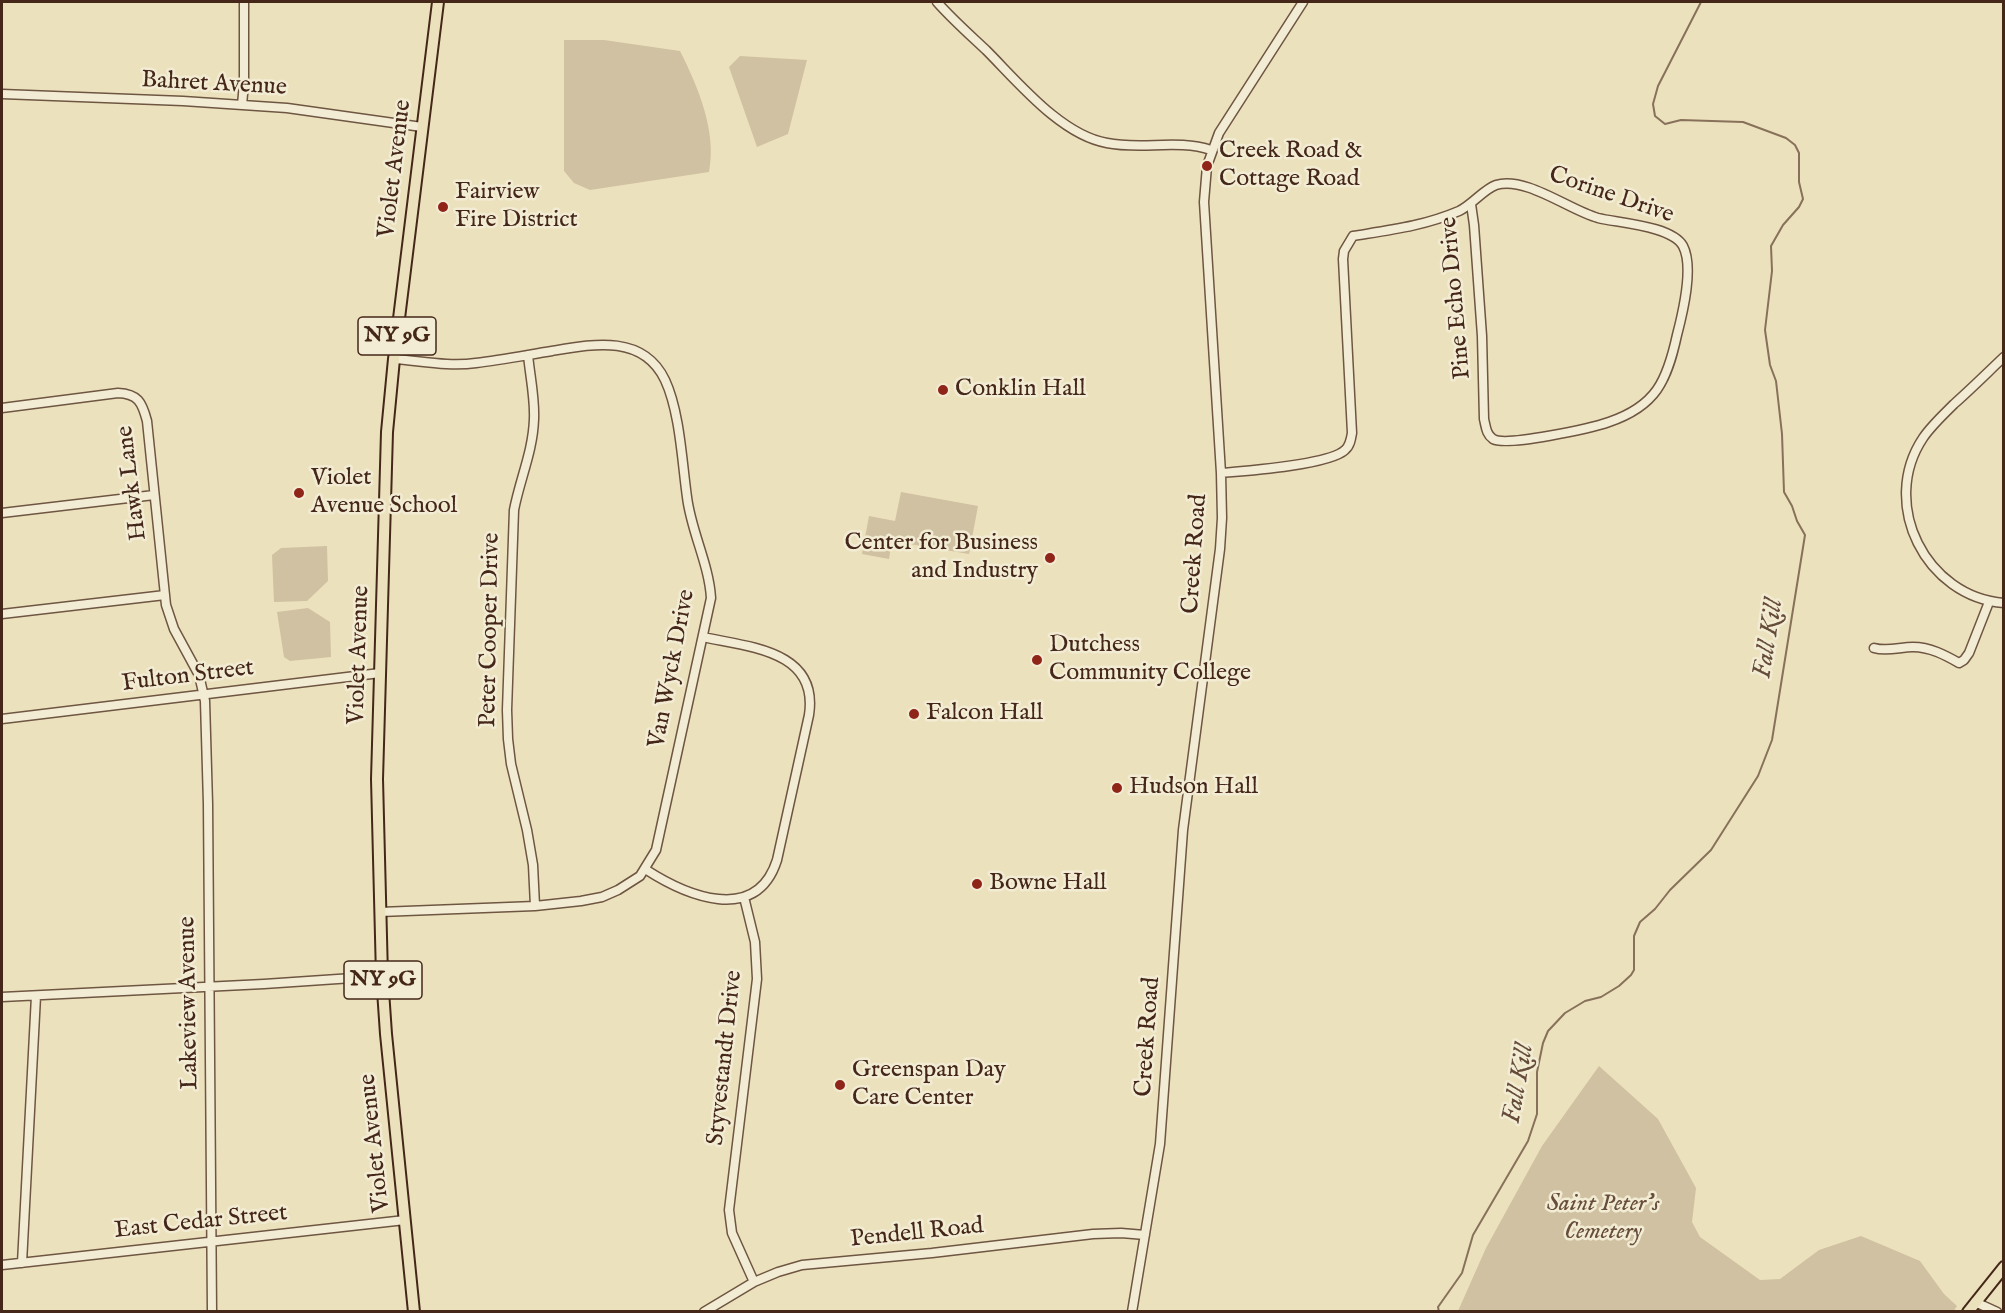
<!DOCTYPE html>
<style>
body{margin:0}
#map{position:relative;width:2005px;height:1313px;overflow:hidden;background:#ece1bd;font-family:"IM FELL English",serif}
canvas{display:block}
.frame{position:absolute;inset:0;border:3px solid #442719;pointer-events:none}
</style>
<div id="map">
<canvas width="2005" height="1313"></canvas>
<div class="frame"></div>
</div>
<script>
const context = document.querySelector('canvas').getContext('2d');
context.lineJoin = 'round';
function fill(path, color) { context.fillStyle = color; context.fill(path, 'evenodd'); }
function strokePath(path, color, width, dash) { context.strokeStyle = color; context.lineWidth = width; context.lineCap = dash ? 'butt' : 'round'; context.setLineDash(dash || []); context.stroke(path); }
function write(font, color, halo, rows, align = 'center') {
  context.font = font + ' "IM FELL English",serif'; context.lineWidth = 5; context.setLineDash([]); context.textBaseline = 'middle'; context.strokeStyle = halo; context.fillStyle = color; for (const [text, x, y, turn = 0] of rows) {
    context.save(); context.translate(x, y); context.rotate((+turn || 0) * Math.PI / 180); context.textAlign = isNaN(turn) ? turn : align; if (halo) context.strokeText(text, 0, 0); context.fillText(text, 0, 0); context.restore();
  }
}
fill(new Path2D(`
 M564,40H604L680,51C698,87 717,131 709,172L590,190L574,183L564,171Z
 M740,56L807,60L788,134L757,147L729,67Z
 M901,492L978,506L969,554L892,541L889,559L862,554L869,516L895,521Z
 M327,546L328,581L307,601L274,602L272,555L281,548Z
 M308,608L330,622L331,657L290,661L284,657L277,612Z
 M1599,1066L1658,1119L1696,1188L1692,1222L1700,1237L1760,1280L1780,1279L1819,1250L1861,1236L1920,1261L1944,1294L1957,1306L1953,1312L1458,1311L1486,1248L1542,1146Z`), '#cfc1a1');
strokePath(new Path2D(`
 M1439,1312L1438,1307L1462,1273L1473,1235L1528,1141L1537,1114V1072L1543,1043L1548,1031L1565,1013L1585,1001L1601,997L1619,986L1631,975L1634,970V936L1640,922L1655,909L1670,890L1711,850L1758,776L1772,740L1805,535L1797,521L1792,506L1784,492L1782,434L1776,381L1770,365L1765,330L1772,271L1771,246L1783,225L1799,207L1803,199L1799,182V153L1795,145L1786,138L1743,122L1681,120L1665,124L1655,116L1653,104L1658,86L1701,2`), '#87715a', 2);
const minor = new Path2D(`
 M937,2C952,19 969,34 986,50C1018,82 1061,135 1107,143C1141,150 1178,139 1211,150
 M2,94L183,101L287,108L422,127
 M242,105L244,83V2
 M528,355C530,376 535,398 534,419C533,451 520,479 514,510L507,710L508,739L511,764L527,830L533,865L535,906
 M2004,357C1987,373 1971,389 1954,404C1943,415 1931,426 1923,438C1879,504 1926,597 2004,603
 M2,408L118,393C138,394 142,402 147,421L166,605L174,629L199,675L205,701L208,804L212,1312
 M1221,473C1245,471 1329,465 1345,450C1350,446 1351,439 1352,433L1343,259L1344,251L1353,236C1390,230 1424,226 1459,211C1472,205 1484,189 1496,185C1526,176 1569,210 1598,218C1619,223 1672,226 1683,246C1694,267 1683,312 1677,335C1667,381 1656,406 1609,422C1592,428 1506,447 1493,439C1486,434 1486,427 1484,419L1482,336L1474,225L1471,204
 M2,513L154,495
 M2,614L165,595
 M1874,648C1887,652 1900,647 1913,647C1930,647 1945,655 1959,663L1964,660L1969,653L1989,602
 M2,719L380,673
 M645,869C685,895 756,926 777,860L809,715C819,650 748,647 703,637
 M744,897L755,942L757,979L729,1210L732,1233L754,1282
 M380,912L535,906L581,901L602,897L618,890L640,876L656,850L711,598C709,564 691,531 687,497C682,462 680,412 665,380C643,334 593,344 552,351C527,355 501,360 476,363C449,367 421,361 394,359
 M2,997L264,984L382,976
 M22,1263L36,996
 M2,1265L405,1220
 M1975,1302L1997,1312
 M704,1312L754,1282L778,1272L802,1265L932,1253L1093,1234L1121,1233L1145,1235
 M1132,1312L1160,1144L1183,830L1220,549L1222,518L1221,473L1204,202L1207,166L1219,133L1303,2`);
const major = new Path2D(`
 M414,1312L386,1034L382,976L377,779L387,432L394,359L438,2
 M1968,1312L2004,1267`);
strokePath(minor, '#6e5642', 11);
strokePath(major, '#442719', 14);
strokePath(minor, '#f3ecd4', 8);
strokePath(major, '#ece1bd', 10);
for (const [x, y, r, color] of [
 [1207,166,6,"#8f2418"],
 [443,207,6,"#8f2418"],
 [943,390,6,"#8f2418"],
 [299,493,6,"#8f2418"],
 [1050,558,6,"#8f2418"],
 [1037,660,6,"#8f2418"],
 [914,714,6,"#8f2418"],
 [1117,788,6,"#8f2418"],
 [977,884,6,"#8f2418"],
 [840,1085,6,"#8f2418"]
]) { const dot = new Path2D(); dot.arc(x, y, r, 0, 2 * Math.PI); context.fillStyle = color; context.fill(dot); strokePath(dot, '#f3ecd4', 2); }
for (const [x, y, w] of [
 [397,336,78],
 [383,980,78]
]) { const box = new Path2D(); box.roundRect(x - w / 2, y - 19, w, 38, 4.5); context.fillStyle = '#f3ecd4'; context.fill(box); strokePath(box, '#442719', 1.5); }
write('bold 22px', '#442719', null, [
 ["NY 9G",397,336],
 ["NY 9G",383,980]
]);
write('24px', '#442719', '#f3ecd4', [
 ["Bahret Avenue",214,85,3],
 ["Violet Avenue",396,169,-83],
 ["Corine Drive",1611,196,19],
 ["Pine Echo Drive",1457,298,-95],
 ["Hawk Lane",133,483,-97],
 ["Creek Road",1196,554,-86],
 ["Peter Cooper Drive",491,630,-89],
 ["Violet Avenue",360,655,-88],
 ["Van Wyck Drive",673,669,-79],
 ["Fulton Street",188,677,-7],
 ["Lakeview Avenue",190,1003,-91],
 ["Creek Road",1149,1037,-86],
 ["Styvestandt Drive",726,1058,-84],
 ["Violet Avenue",376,1143,-96],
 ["East Cedar Street",201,1223,-6],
 ["Pendell Road",917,1234,-6]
]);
write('24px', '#442719', '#f3ecd4', [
 ["Creek Road &",1219,152],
 ["Cottage Road",1219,180],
 ["Fairview",455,193],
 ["Fire District",455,221],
 ["Conklin Hall",955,390],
 ["Violet",311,479],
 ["Avenue School",311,507],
 ["Center for Business",1038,544,"right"],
 ["and Industry",1038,572,"right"],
 ["Dutchess",1049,646],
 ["Community College",1049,674],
 ["Falcon Hall",926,714],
 ["Hudson Hall",1129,788],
 ["Bowne Hall",989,884],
 ["Greenspan Day",852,1071],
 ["Care Center",852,1099]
], 'left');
write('italic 24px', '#674e3b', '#f3ecd4', [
 ["Saint Peter's",1603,1205],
 ["Cemetery",1603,1233]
]);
write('italic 26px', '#654c39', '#f3ecd4', [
 ["Fall Kill",1770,639,-81],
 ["Fall Kill",1520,1084,-80]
]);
</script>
